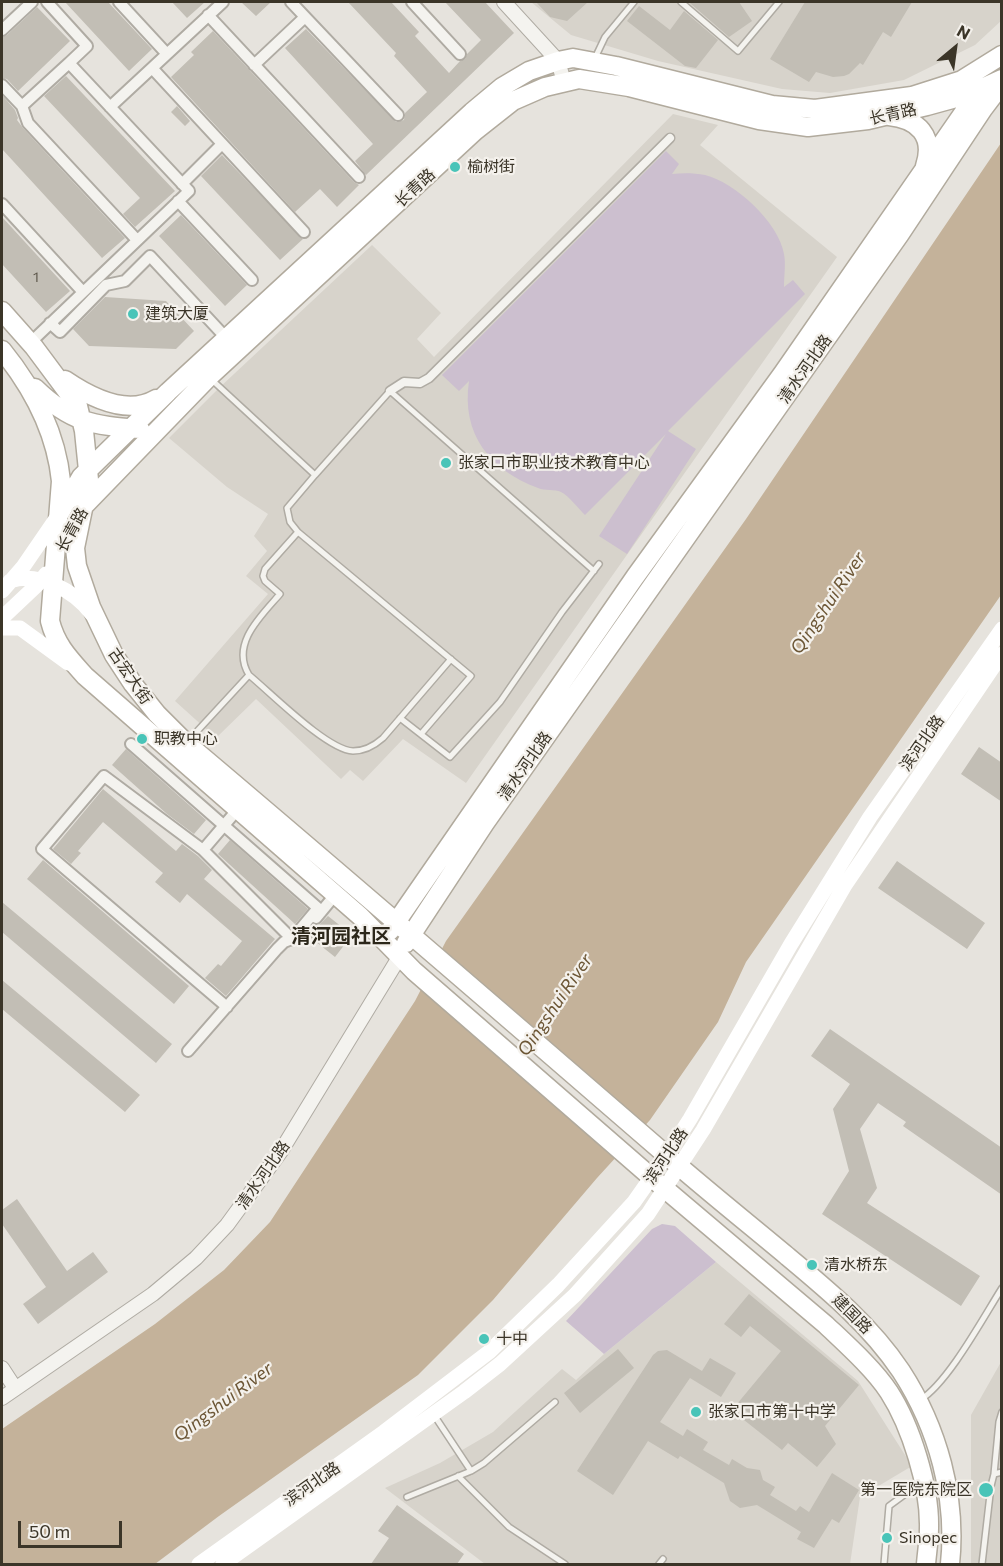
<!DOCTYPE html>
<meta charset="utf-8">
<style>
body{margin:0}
#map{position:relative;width:1003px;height:1566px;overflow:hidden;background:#e6e3dd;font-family:Commissioner,sans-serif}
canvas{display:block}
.frame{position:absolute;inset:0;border:3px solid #3b3528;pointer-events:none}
.north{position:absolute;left:925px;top:18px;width:60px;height:60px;-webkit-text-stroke:4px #f4f1ec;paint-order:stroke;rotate:29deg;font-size:16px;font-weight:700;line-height:24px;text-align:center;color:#3b3528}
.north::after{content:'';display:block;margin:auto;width:21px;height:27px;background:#3b3528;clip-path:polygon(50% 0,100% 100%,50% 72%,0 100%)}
.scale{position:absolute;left:18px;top:1521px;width:104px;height:27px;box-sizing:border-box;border:3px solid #3b3528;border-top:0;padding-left:8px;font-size:18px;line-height:21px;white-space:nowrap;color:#3b3528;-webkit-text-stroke:4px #f4f1ec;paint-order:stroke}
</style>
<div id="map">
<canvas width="1003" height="1566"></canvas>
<div class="frame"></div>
<div class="north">N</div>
<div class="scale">50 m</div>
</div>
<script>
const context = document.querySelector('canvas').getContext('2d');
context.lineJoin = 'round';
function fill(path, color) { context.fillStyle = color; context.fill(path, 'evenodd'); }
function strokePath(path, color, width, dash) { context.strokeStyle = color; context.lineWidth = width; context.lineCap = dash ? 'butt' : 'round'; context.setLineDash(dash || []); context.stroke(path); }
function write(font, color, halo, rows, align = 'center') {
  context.font = font + ' Commissioner,"Noto Sans SC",sans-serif'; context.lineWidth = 4.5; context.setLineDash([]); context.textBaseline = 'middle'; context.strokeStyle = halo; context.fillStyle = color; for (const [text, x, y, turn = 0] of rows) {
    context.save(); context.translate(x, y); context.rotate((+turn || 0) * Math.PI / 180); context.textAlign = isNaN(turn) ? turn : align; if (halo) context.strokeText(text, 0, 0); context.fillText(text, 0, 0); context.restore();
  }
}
fill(new Path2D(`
 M531,2H1001L1002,20L975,45L904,80L830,93L782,89L658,61L571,35Z
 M673,114L718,125L700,145L837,257L466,783L403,739L363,781L350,770L341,779L256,699L216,738L175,701L268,594L246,576L267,551L254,536L268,514L227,487L169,438L219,388L372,245L441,313L417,339L434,357Z
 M716,1262L858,1381L912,1466L860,1497L850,1564H485L385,1488L440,1463L493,1432L562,1369L576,1380L604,1354Z
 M1001,1362V1564H971V1415Z`), '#d7d3cb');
fill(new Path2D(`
 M666,151L679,164L672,174C683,173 694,173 705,175C735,182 779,223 784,254C786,264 784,276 784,287L793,280L805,294L668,431L696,449L627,554L599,536L666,434L585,515C578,508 569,496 561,492C555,489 545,491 538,488C490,470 461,434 469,381L459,391L442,375Z
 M662,1224L675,1226L716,1262L604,1354L566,1321L652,1229Z`), '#ccbfcf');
fill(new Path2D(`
 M1001,143V595L746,962L718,1022L650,1120L597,1178L493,1300L418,1375L219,1516L155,1564H2V1429L155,1324L224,1270L270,1222L415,1001L446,941L746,519Z`), '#c4b29a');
fill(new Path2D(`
 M438,949L645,1128L618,1160L419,988Z`), '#e6e3dd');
fill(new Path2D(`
 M65,2H108L152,49L129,71Z
 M172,2H205L187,18Z
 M241,2H271L256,16Z
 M348,2H391L419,32L415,36L449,73L460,61L465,59L467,54L481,40L445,2H485L514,33L366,175L355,161L373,144L285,48L306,29L396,122L404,120L405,113L427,92L394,56L396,53Z
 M536,2H588L567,21L550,17Z
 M691,2H739L752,21L729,37L690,3Z
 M805,2H912L891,37L883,32L863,65L860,63L849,74L844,76L833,77L816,72L809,82L770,59Z
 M639,6L670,30L684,11L718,40L696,68L685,66L627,21Z
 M37,7L70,41L18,91L7,79L2,78V37L7,35Z
 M213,31L354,182L359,185L337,207L320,189L295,212L171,77L194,55L191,52Z
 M66,76L175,191L135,227L123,214L140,198L44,96Z
 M2,95L15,110L18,118L17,120L23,128L125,238L102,258L2,149Z
 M177,106L190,121L185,126L171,112Z
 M222,155L303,239L280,260L201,176Z
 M181,215L247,285L225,306L159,236Z
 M2,217L70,291L46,312L2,264Z
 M105,297L166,301L194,331L176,349L89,346L73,329Z
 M979,747L1002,763V802L961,774Z
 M126,749L206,820L194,834L167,814L112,765Z
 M103,789L176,851L182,844L198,856L212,870L204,879L275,939L226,996L205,978L218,964L221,966L242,941L187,894L180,903L155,882L163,873L103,822L78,851L81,853L71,864L53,849Z
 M230,840L308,909L295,924L218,854Z
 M43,860L189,986L174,1004L27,879Z
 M897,861L985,923L967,949L878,888Z
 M2,902L172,1044L156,1063L2,932Z
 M328,916L352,935L335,957L306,934L314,925H319Z
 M2,980L140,1095L125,1112L2,1009Z
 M830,1029L1002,1148V1195L903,1126L906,1122L878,1103L860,1129L877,1188L867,1203L980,1276L961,1306L822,1214L849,1171L833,1109L850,1084L811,1056Z
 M17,1199L67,1271L93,1252L108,1272L38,1324L23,1304L46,1287L2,1224V1210Z
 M749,1294L859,1385L825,1426L836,1444L817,1467L788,1443L782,1450L744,1420L750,1414L737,1404L781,1351L750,1326L741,1337L724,1324Z
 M618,1349L634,1368L580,1413L564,1393Z
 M667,1350L702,1371L710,1358L736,1373L721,1397L690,1378L660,1422L683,1436L687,1429L708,1442L703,1450L729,1465L732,1459L747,1468L760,1470L763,1480L775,1487L770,1495L796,1511L800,1506L809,1512L832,1473L859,1490L839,1523L832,1519L814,1548L797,1539L801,1532L757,1505L740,1508L730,1501L724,1483L680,1456L678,1459L648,1441L613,1495L577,1471L653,1355L658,1351Z
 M397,1505L464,1554L457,1564H371L389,1538L378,1531Z`), '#c2beb5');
const service = new Path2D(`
 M681,2L738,51L779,2
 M595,58L605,37L634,2
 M212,380L315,475L390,391L594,571
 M315,475L287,508L290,522L298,532L265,569L263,576L265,581L280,594C261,616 230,644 249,675C271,693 327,750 353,751C365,751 374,746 383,738L451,659
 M298,532L471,676L421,734
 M400,718L450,757L500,702L562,612L599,564
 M189,740L249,675
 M920,1400C948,1383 983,1318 1002,1288
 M434,1415L471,1471
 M994,1474L999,1422L1002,1412
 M458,1476L509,1527L565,1564
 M407,1497L471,1471L484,1463L555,1402
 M659,1564L663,1559
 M884,1564L889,1506L919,1484
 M982,1564L991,1486L994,1474L1002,1472`);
const pedestrian = new Path2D(`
 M390,391L404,382L420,383L429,378L670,138`);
const minor = new Path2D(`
 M47,2L87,46L69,63
 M119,2L167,54
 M291,2L398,115
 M412,2L460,54
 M208,15L359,177
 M2,30L32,2
 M254,65L305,17
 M152,68L304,232
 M2,85L22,106L28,123L137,240
 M22,106L69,63L189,191L30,343
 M110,107L223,2
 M182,184L222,144
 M178,201L252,280
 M2,204L83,292
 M50,323L60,332L106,285L125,281L150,256L229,341
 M131,744L318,908L292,939L203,850L104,776L42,849L227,1007
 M203,850L238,809
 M316,918L335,895
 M188,1051L277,949L284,942L297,937`);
const tertiary = new Path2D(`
 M504,2L558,61L564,82
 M2,1368L15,1388
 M2,1398L153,1294L196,1258L227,1225L281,1151L400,956`);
const primary = new Path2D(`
 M889,116C918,119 935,136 925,166
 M2,311L34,347L78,406L84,431L89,480L75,548L77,566L91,607L114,655L133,684L157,714L186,743C352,883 516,1025 680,1167C715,1197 751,1226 787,1256C829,1291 870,1325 901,1371C938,1428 957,1497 950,1564
 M2,350C32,387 56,432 61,481L50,621C56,645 69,658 85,676L360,916L414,971L651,1177L826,1325C846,1344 874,1369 889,1392C911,1426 930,1487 929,1528C929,1540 927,1552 926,1564
 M65,380C90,397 127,416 156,399
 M35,388C71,423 92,425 140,429
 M84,506L209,377L475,131L513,101L545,87L579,79L629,87L759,120L808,127L868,120L927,106L967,95L1002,79
 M60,513L81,477L168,392L472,112L502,87L529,71L558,61L573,58L616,66L772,105L815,109L912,96L962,80L1002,55
 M390,931L635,577L783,373L980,89
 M406,943L485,823L900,234L983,109L1002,84`);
strokePath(service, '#afaba3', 8);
strokePath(pedestrian, '#afaba3', 11);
strokePath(minor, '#afaba3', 14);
strokePath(tertiary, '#afaba3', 16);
strokePath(primary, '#b1aa9d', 21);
strokePath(service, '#f4f3ef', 5);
strokePath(pedestrian, '#f4f3ef', 8);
strokePath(minor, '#f4f3ef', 10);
strokePath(tertiary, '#f4f3ef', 14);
strokePath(new Path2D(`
 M10,581C39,571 75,591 92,614
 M2,591L23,567L58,516
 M2,618L37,585L46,574
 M2,628H20L68,663
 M199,1564L384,1432L489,1352L558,1285L634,1202L667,1155L690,1119L791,944L870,817L1002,629
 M223,1564L464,1392L500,1364L575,1295L648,1214L703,1130L845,885L1002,654`), '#fff', 15);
strokePath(primary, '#fff', 18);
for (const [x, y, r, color] of [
 [455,167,6,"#49c4b8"],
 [133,314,6,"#49c4b8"],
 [446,463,6,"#49c4b8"],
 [142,739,6,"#49c4b8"],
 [812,1265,6,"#49c4b8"],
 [484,1339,6,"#49c4b8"],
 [696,1412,6,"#49c4b8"],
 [986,1490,8,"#49c4b8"],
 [887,1538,6,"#49c4b8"]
]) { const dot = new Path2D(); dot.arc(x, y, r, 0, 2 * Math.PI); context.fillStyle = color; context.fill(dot); strokePath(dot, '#f4f1ec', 2); }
write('14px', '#5d574b', null, [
 ["1",36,277]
]);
write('16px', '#3b3528', '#f4f1ec', [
 ["长青路",893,114,-13],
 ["长青路",415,188,-43],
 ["清水河北路",805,369,-55],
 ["长青路",72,530,-61],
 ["古宏大街",130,676,56],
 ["滨河北路",922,743,-55],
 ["清水河北路",525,766,-55],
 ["滨河北路",666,1156,-56],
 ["清水河北路",263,1175,-55],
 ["建国路",852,1314,45],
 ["滨河北路",312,1484,-35]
]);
write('16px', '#3b3528', '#f4f1ec', [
 ["榆树街",467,167],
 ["建筑大厦",145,314],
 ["张家口市职业技术教育中心",458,463],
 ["职教中心",154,739],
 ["清水桥东",824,1265],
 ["十中",496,1339],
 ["张家口市第十中学",708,1412],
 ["第一医院东院区",972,1490,"right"],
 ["Sinopec",899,1538]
], 'left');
write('italic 18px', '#6c5635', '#f4f1ec', [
 ["Qingshui River",828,603,-56],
 ["Qingshui River",555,1005,-56],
 ["Qingshui River",223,1402,-37]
]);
write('bold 20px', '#2c271a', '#f4f1ec', [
 ["清河园社区",341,936]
]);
</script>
